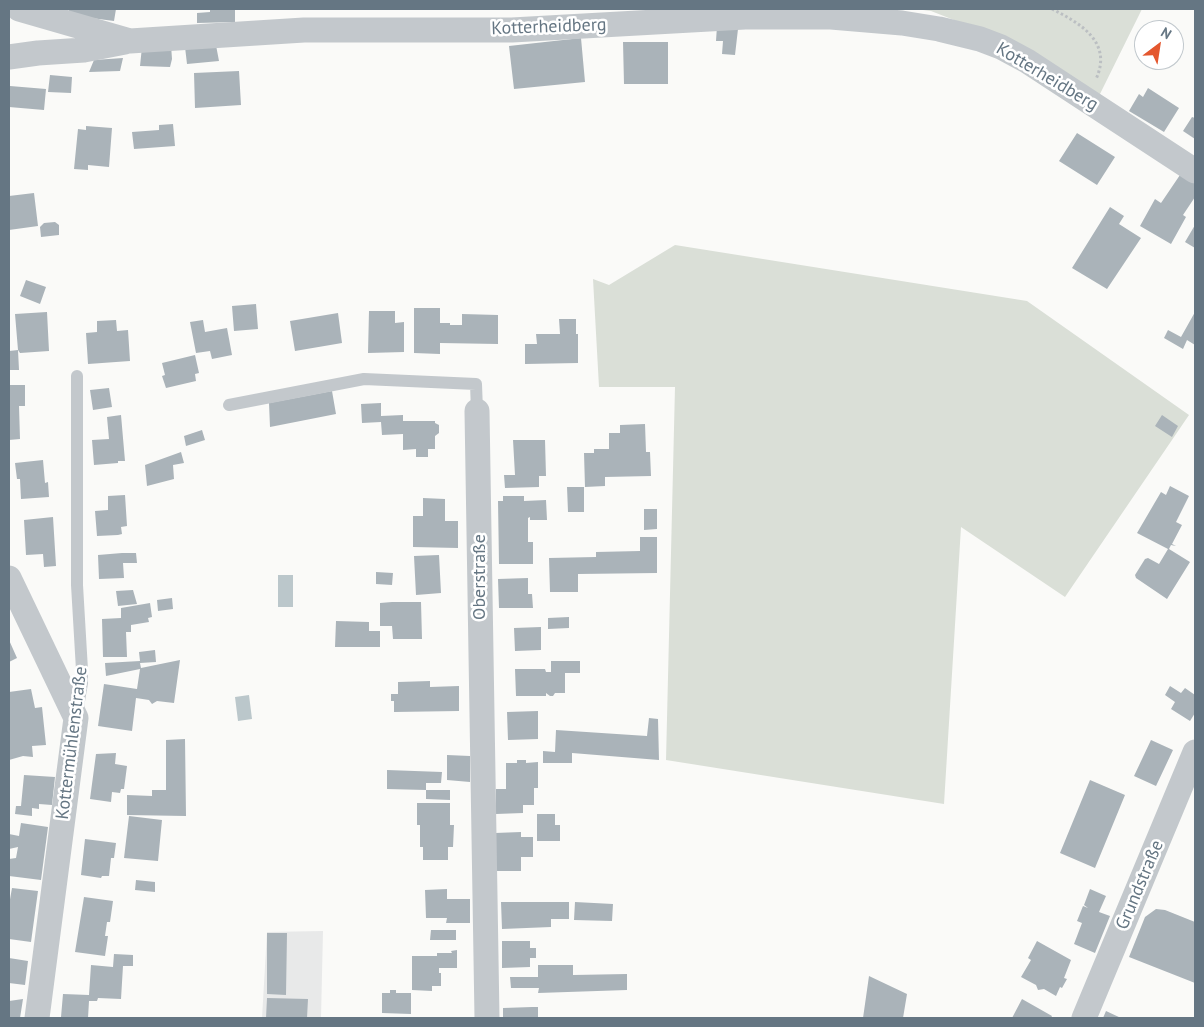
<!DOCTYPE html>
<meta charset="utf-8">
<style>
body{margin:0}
#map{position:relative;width:1204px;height:1027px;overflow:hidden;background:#fafaf8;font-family:"PT Sans",sans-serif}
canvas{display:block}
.frame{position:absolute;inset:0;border:10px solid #657683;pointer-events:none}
.north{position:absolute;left:1134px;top:20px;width:50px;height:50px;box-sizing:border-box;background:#fff;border:1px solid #c1c8cd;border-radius:50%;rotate:31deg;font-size:14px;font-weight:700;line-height:20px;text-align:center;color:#657683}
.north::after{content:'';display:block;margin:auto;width:18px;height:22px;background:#e4572e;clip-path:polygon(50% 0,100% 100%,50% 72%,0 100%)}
</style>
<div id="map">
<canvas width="1204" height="1027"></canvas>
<div class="frame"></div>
<div class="north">N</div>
</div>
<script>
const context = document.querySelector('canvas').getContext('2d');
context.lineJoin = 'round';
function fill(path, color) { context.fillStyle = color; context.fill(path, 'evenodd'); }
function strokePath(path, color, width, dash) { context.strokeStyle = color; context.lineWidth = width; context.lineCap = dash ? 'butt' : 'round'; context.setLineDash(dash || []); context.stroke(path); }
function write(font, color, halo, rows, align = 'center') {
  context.font = font + ' "PT Sans",sans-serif'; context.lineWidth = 5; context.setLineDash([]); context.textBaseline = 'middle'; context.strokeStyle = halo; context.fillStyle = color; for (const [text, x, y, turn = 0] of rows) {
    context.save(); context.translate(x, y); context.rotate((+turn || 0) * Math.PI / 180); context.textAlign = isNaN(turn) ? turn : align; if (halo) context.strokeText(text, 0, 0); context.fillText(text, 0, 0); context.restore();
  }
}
fill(new Path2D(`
 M323,931L321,1018H262L267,932Z`), '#e8e9e9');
fill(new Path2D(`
 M915,9H1142L1098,98L1010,42L931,11Z
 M675,245L1027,301L1189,415L1065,597L961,527L944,804L666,760L675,387H599L593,279L609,285Z`), '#dadfd7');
fill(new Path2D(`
 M278,575H293V607H278Z
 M249,695L252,719L238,721L235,697Z`), '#bbc7cb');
fill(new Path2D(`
 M69,9H116L114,21L68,15Z
 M210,9H235V22L197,23V13L210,12Z
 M717,26L738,29L735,55L722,54L723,41H716Z
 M581,38L585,82L514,89L509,46Z
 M215,40L219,61L187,64L185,47Z
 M623,42H668V84H624Z
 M171,45L172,59L170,67L140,66L142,47Z
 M123,58L120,71L89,72L94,60Z
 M239,71L241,105L195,108L194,73Z
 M50,75L72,77L71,93L48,92Z
 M10,86L46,89L44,110L9,107Z
 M1148,88L1179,108L1164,132L1129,111L1139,94L1143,97Z
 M1192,117L1195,118V139L1183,131Z
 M173,124L175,146L134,149L132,132L159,130V125Z
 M86,126L112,128L109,167L88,165V170L74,169L78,129L86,130Z
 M1077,133L1115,157L1097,185L1059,161Z
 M1182,172L1195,181V197L1183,215L1186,217L1171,244L1140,226L1155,199L1161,203Z
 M34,193L38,226L9,230V196Z
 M1110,207L1124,216L1119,224L1141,238L1107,289L1072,268Z
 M55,222L59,225V235L41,237L40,227L44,223Z
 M1195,225V248L1185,242Z
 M26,280L46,287L40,304L20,296Z
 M256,304L258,329L234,331L232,306Z
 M414,308H440V323H450V325H462V314L498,315V344L440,343V354L414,353Z
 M369,311H395V323L404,322V352L368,353Z
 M47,312L49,351L20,353L18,350L19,370H9V351L18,350L15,314Z
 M1195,312V345L1187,340L1183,349L1164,338L1168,330L1181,337Z
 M338,313L342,343L295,351L290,321Z
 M559,319H576V334H578V363L525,364V344H537L536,334H560Z
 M116,320L117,331L128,330L130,361L88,364L86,333L97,332V321Z
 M203,320L205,332L227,328L232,355L212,359L210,351L196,353L190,322Z
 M195,355L199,373L195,374L196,381L166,388L162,376L165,375L162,363Z
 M9,385H25V406H19L20,439L9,440Z
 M109,388L112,407L93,410L90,390Z
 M332,391L336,414L270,427L269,403Z
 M381,403V416L403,415V421H435V423L439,425V433L435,436V449H428V457H416V449L403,450V434L382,435L381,422L362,423L361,404Z
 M121,415L125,461H118V463L94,465L92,440L109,439L107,417Z
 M1162,415L1178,426L1172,437L1155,426Z
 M645,424L646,452H650L651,476L605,477V486L585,487L584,453H594V449H609V433H620V425Z
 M202,430L205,440L186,446L184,436Z
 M513,440H545L546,476H539V487L505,488L504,475H515Z
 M181,452L184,463L173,465L174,479L147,486L145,465Z
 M43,460L45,483L48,482L49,497L21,499L20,479H17L15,463Z
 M1170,486L1189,496L1176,522L1182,525L1172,544L1176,546L1171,545L1169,549L1190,562L1167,599L1136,578L1135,575L1145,559L1148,558L1159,564L1168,549L1137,533L1161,492L1166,495Z
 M567,487H584V512H568Z
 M125,495L127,526L121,527L122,534L118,535L97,536L95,511L108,510V496Z
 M503,496H524V501L546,500L547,520H530V517L528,518V542H533V564H499L498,501H503Z
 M423,498L445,499V521H458V548L413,547V516H423Z
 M644,509H657V529L644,530Z
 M53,517L56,566L44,567L43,554L26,555L24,520Z
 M640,537H657V573L578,574V592H550L549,558L596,557V552L640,551Z
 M122,553H136L137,563H123L124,578L99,579L98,555Z
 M439,555L441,593L416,595L414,556Z
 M376,572L393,573L392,585L376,584Z
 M528,578V594H532L533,608H499L498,579Z
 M133,590L137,604L118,606L116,591Z
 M172,598L173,609L158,611L157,600Z
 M392,602H421L422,639H393L392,626H380V603Z
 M150,603L152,617L148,618L149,622L131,625V632H126L127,657H103L102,619L121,618V608Z
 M569,617V628L548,629V618Z
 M336,621L369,622V631H380V647H335Z
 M541,627V650L515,651L514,628Z
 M9,640L17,658L9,662Z
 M155,650L156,662L140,663L141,668L180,660L174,703L157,701L152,704L149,700L136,698L132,731L98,726L104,684L137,689L140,669L106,676L105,663L140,661L139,652Z
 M551,661H580V673H565V693H555L553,696H550L546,693V696H516L515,669H545L546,672H551Z
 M430,681V687L459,686V711L394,712V701H391V694H398V682Z
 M1170,686L1181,693L1185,688L1195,695V713L1190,721L1171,709L1175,702L1165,695Z
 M31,689L35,708L42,707L46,745L32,746L33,757L23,756L9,760V692Z
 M538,711V739L508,740L507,712Z
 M649,718L658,719L659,760L572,753V763H543V751L555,752L556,730L647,736Z
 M185,739L186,816L127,815V795L152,796V790H166V740Z
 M1151,740L1173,750L1156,786L1134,776Z
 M116,753L115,764L127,766L124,789H121L120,793L112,792L111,802L90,799L96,754Z
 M447,755L470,756V782L447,780Z
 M517,760H526V763L538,762V788H534V805H523V813L496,814V789H506V763H517Z
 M387,770L442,772L441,783H426V790L387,789Z
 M24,775L55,777L52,805L39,804V809L32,808V816L15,814L16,806H21Z
 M1090,780L1125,795L1095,868L1060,853Z
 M426,790H450V800L426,799Z
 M417,803H450V825H454L453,847H448V860H423V847H420V825H417Z
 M537,814H555V825H560V841H537Z
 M129,816L162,820L158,861L124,858Z
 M21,823L48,827L41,880L9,876V859L16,858L18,847L9,849V834L19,836Z
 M521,832V837H533V857H521V871H495V833Z
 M85,839L116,843L114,858H111L109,876H102L101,878L81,875Z
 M136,880L155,882V892L135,890Z
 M12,888L38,891L31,942L9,939V905Z
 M447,889V899H470V923H446L447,918H426L425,890Z
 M1090,889L1106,896L1099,912L1110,916L1095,953L1074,944L1082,923L1077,921L1083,906L1088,908L1084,905Z
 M84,897L113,901L110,922H107L105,936H108L105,956L75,952Z
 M501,902H569V919H551V927L502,929Z
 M575,902L613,904L612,921L574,920Z
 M1156,909L1165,910L1195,922V983L1129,957L1145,917Z
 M431,930H456V940H430Z
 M267,933H287L286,995L267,994Z
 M502,941H530V948H536V958H530V967L502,968Z
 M1037,941L1071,960L1064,978L1067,979L1062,988L1060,987L1056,996L1044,989L1038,990L1036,985L1021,977L1031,960L1028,958Z
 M457,950V968H439V973H441V986H432V991L412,990V956H437V953H452L451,951Z
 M114,954L133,955V966H123L121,999L98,998L97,1001H89L88,1018L61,1017L63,994L89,995L91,965L113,967Z
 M9,958L28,961L25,985L9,983Z
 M538,965H573V975L627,974V990L538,993L539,988H511L510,977H538Z
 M869,976L907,994L903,1018H863Z
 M390,990H396V993H411V1014L382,1013V993H390Z
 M267,998L308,999L307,1018H266Z
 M23,999L20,1018H9V1001Z
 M1022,999L1052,1016L1051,1018H1012Z
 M532,1007H538V1018H503V1008Z
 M1106,1011L1121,1018H1103Z`), '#aab3b9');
strokePath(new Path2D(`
 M1052,9C1080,23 1113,42 1096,79`), '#bbbfc2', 3, [2.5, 2.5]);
strokePath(new Path2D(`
 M229,405L364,379L476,384L477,411
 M77,713L82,683V670L77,585V376`), '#c3c8cc', 12);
strokePath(new Path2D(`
 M19,9L130,41L304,30H512L745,17H831L902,23L939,29L980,39L1001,47L1027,61L1195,171
 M9,57L38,53L84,50L125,42
 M477,411L487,1018
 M9,578L76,718L37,1018
 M1084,1018L1195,752`), '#c3c8cc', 25);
write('18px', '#657683', '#fff', [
 ["Kotterheidberg",549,27,-2],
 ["Kotterheidberg",1047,77,31],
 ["Oberstraße",480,577,-90],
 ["Kottermühlenstraße",72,743,-83],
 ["Grundstraße",1140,885,-67]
]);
</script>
